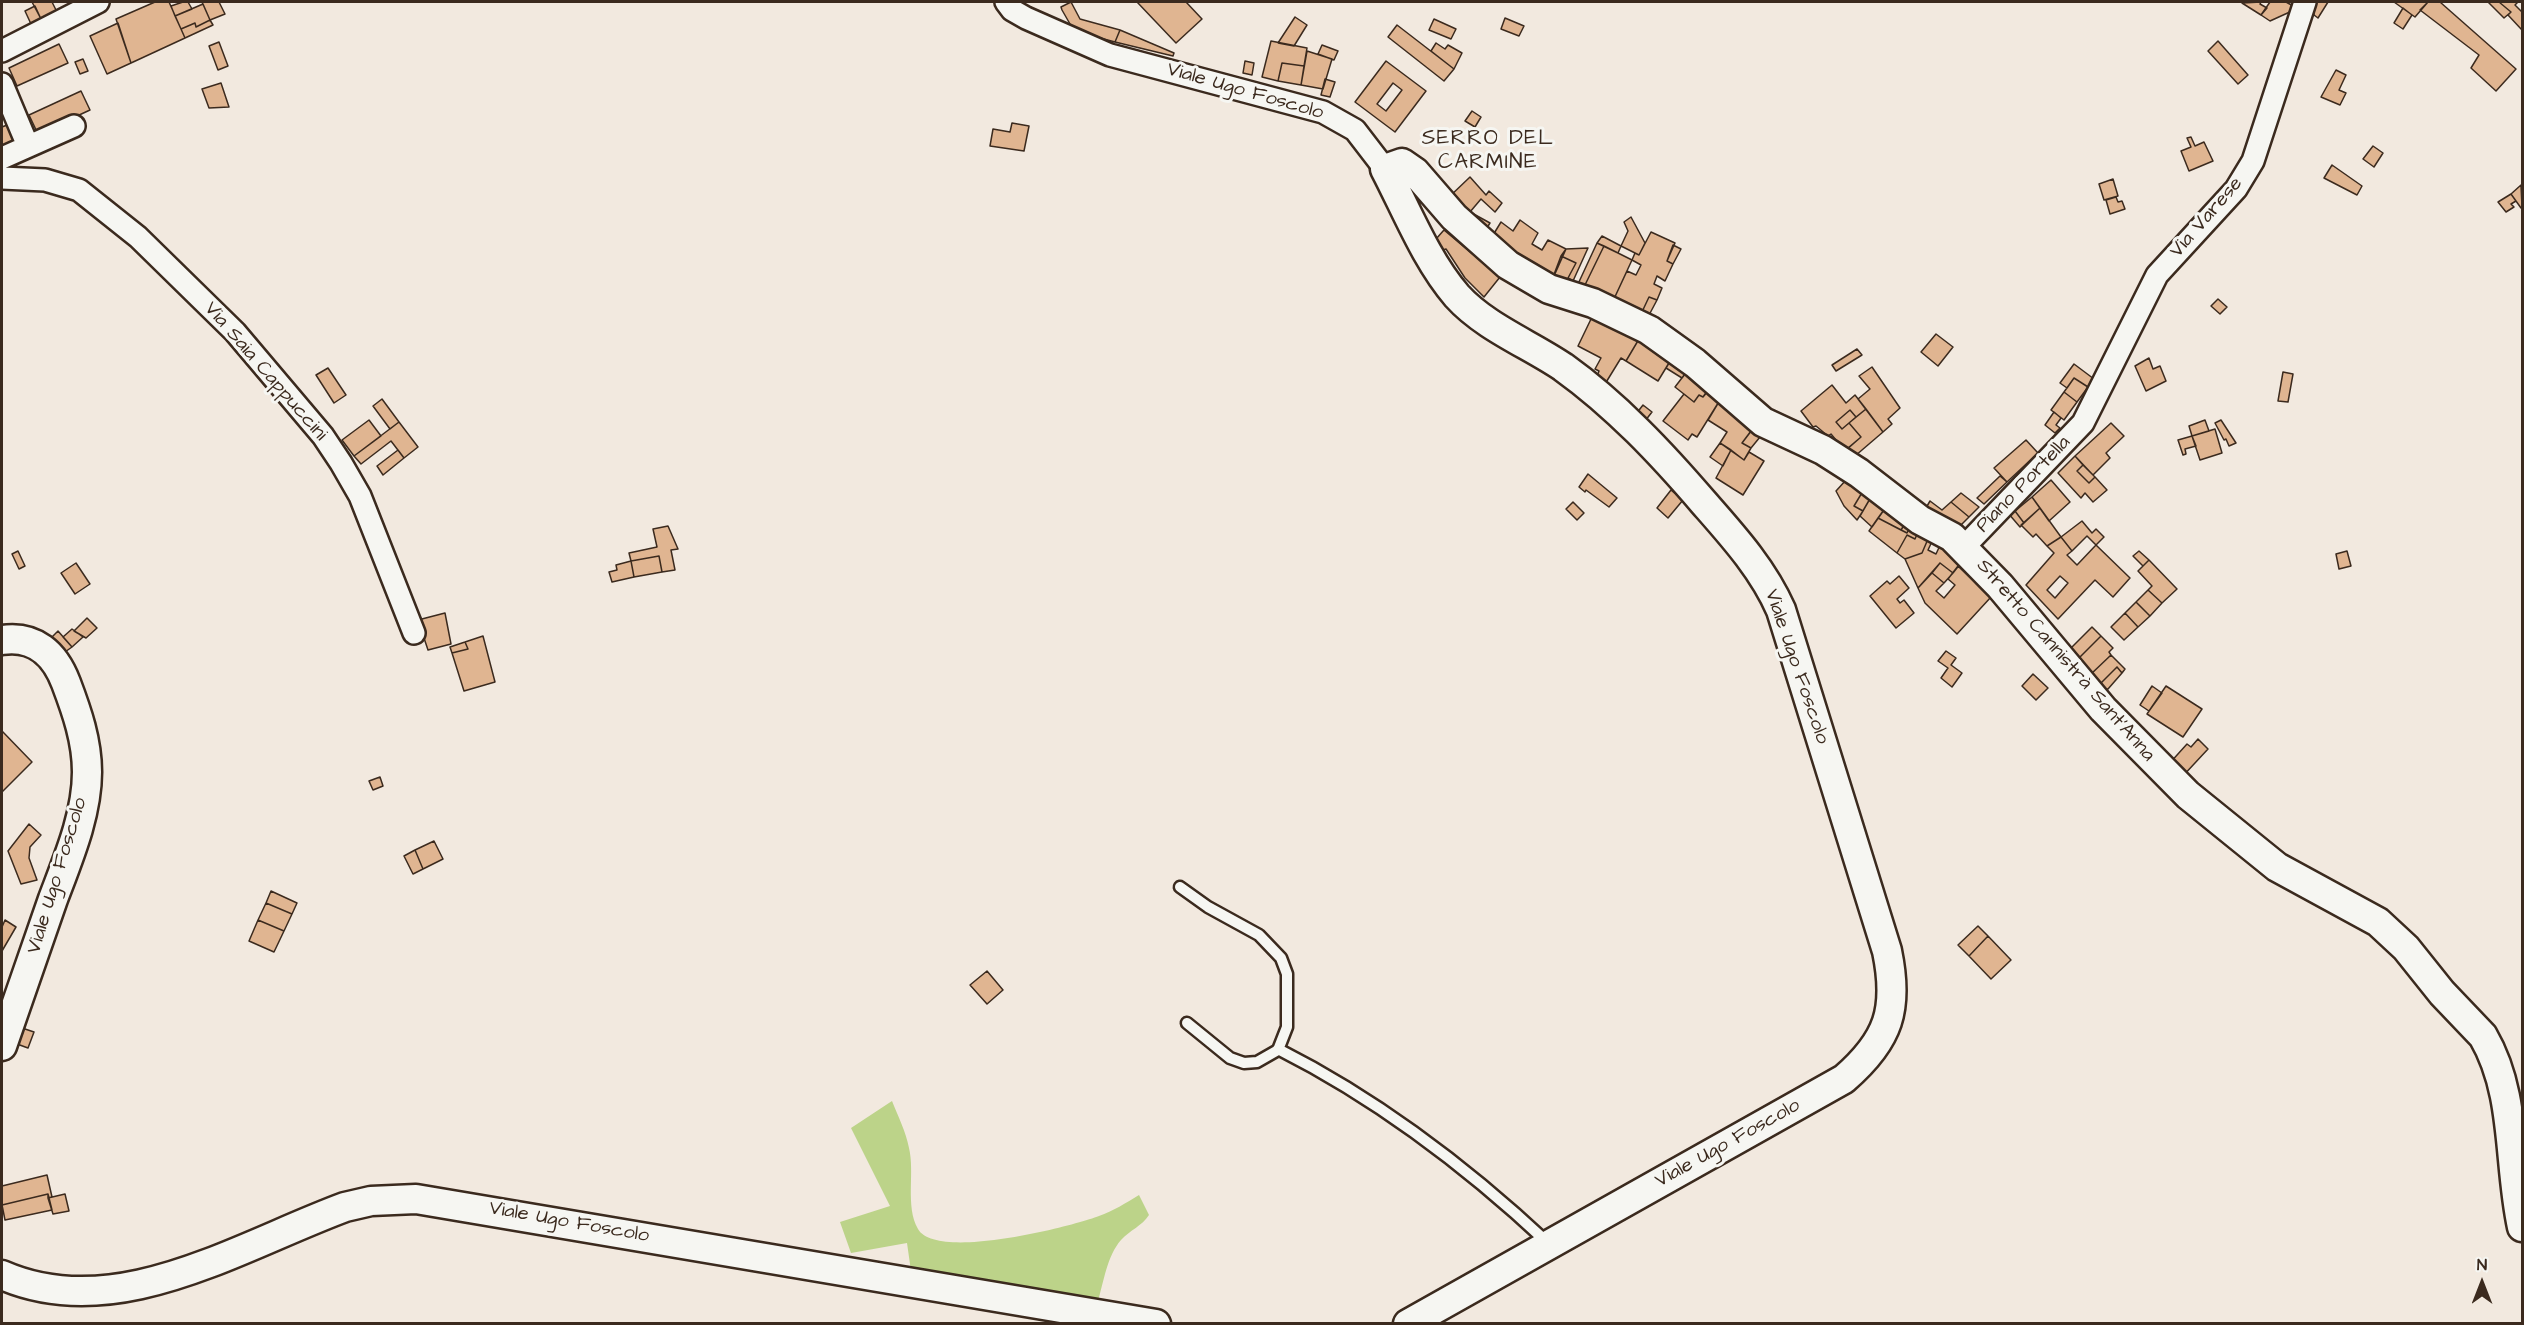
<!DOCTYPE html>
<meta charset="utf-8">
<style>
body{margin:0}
#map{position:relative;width:2524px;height:1325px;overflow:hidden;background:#f2e9df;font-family:"Architects Daughter",sans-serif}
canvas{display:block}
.frame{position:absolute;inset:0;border:3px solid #3b2a1e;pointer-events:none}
.north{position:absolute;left:2452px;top:1253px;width:60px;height:60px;-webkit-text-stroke:4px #f6f6f2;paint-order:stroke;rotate:0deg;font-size:16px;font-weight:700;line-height:24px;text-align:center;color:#3b2a1e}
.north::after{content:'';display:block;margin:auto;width:21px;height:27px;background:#3b2a1e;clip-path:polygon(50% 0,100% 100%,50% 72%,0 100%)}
</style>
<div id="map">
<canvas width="2524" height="1325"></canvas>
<div class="frame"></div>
<div class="north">N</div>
</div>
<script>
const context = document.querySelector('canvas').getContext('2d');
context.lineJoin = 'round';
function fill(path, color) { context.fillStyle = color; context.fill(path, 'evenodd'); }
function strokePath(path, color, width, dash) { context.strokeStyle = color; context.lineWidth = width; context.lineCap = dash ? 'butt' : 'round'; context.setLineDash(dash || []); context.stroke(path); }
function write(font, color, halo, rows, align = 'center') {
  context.font = font + ' "Architects Daughter",sans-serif'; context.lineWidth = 6; context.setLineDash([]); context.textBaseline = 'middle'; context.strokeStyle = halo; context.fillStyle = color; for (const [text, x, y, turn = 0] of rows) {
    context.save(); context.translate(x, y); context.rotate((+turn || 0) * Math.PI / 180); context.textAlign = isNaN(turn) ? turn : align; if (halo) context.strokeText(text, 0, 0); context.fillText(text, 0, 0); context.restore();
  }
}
fill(new Path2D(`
 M892,1101C898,1116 906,1132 909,1148C915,1173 905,1206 918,1229C936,1261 1070,1227 1099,1216C1113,1211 1126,1203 1139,1195L1149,1215C1142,1226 1130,1230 1121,1240C1107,1256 1104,1281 1098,1301L911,1271L907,1243L851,1253L840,1222L890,1206L851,1128Z`), '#bcd389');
const building = new Path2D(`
 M32,2H52L57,12L41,19Z
 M155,2H169L185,38L131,63L116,19Z
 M183,2H188L192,9L175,16L171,6Z
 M202,2H219L225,14L210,20Z
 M1071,2L1080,19L1120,30L1115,42L1074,31L1062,10L1061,7Z
 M1137,2H1186L1202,19L1176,43Z
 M2261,2L2260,4L2267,8L2261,15L2242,3Z
 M2270,2H2286L2295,7L2292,11L2270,21L2261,15Z
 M2313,2H2328L2318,18L2314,15Z
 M2394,2H2428L2415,17Z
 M2428,2H2440L2516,69L2496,91L2471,68L2479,55L2420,10Z
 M2488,2H2499L2511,12L2504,18Z
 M2499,2H2518L2515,5L2522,12V30L2508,15L2511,12Z
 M203,4L210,20L196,27L195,23L181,29L175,16Z
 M35,6L41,19L31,24L25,11Z
 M2403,8L2412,15L2403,29L2394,23Z
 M1295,17L1307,25L1294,46L1278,43Z
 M1505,18L1524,26L1519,36L1501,29Z
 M1434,19L1456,29L1451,39L1429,30Z
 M210,20L213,25L185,38L181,29L195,23L196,27Z
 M118,23L131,63L107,74L90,36Z
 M1397,25L1454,69L1444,81L1388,37Z
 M1120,30L1174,53L1173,56L1115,42Z
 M1271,41L1307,48L1304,66L1282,63L1278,81L1262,77Z
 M2218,41L2248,75L2238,84L2208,51Z
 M219,42L228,66L218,70L209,46Z
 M1436,43L1445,49L1448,45L1462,53L1454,69L1431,51Z
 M59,44L68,63L17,86L9,68Z
 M1322,45L1338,51L1334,60L1318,54Z
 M1307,51L1332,59L1323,89L1301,85Z
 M83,59L88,71L80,74L75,62Z
 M1245,61L1254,63L1252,75L1243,73Z
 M1386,61L1426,91L1395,132L1355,102Z
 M1282,63L1304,66L1301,85L1278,81Z
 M2336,70L2346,75L2339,90L2346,93L2340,105L2321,97Z
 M1325,79L1335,82L1330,97L1321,95Z
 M221,83L229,107L209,108L202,89Z
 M1393,83L1402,90L1386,111L1377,104Z
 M81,91L90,110L38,134L29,115Z
 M1472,111L1481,117L1475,127L1465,121Z
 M1012,123L1029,126L1024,151L990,146L993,129L1010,132Z
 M7,125L16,144L2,151V127Z
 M2191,137L2195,146L2204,142L2213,161L2189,171L2181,151L2191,147L2187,138Z
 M2373,146L2383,153L2374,167L2363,159Z
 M2332,165L2362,186L2357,195L2324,178Z
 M1470,177L1486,195L1489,191L1502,203L1495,212L1481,199L1470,212L1490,223L1483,234L1448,198Z
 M2113,179L2118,196L2104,200L2099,184Z
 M2521,185L2522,207L2521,208L2511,194Z
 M2511,194L2516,201L2511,204L2514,207L2506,212L2498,202Z
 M2116,197L2118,202L2122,201L2125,209L2110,214L2106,200Z
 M1631,217L1645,243L1639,255L1621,246L1628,231L1624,222Z
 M1520,220L1538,233L1532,244L1542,250L1548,240L1566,249L1550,285L1490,240L1501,222L1513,231Z
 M1444,230L1500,277L1484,297L1465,278L1446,249L1443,250L1436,239Z
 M1651,232L1675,243L1667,261L1673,264L1665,281L1657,276L1654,284L1662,288L1657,300L1649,297L1641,314L1613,301L1627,271L1636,275L1641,265L1632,260L1635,253L1639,255Z
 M1602,236L1621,246L1618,253L1597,243Z
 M1597,243L1604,246L1584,287L1578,284Z
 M1673,245L1681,249L1673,264L1667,261Z
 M1604,246L1632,260L1613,301L1584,287Z
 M1588,248L1573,281L1568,278L1576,263L1561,256L1566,249Z
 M1561,256L1576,263L1568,278L1573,281L1567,294L1550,285Z
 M1649,297L1657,300L1648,317L1641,314Z
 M2218,299L2227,307L2220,314L2211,306Z
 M1592,317L1639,339L1626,361L1621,358L1605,384L1596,379L1599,371L1595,369L1601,358L1578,346Z
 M1936,334L1953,347L1938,366L1921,352Z
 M1639,339L1672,358L1658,381L1626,361Z
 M1857,349L1862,355L1836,371L1832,365Z
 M1672,358L1688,370L1682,378L1666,368Z
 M2149,358L2153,369L2160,366L2166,381L2146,391L2135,366Z
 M2074,364L2094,379L2088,387L2074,378L2067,388L2060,383Z
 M1872,367L1900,408L1888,419L1892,424L1883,432L1858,399L1870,389L1859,376Z
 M328,368L346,395L334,403L316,375Z
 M1688,370L1710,387L1703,397L1699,395L1694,402L1675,387Z
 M2283,372L2293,374L2288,402L2278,401Z
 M2074,378L2088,387L2077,402L2064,392Z
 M1832,385L1846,403L1855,395L1866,409L1856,417L1850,410L1836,422L1842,429L1849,423L1861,437L1845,451L1831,434L1828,436L1816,426L1813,427L1801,411Z
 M1708,391L1720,400L1697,437L1692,434L1688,440L1663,421L1684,394L1694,402L1699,395L1703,397Z
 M2064,392L2077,402L2064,420L2051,410Z
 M382,399L399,422L390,429L373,406Z
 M1720,400L1755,426L1742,443L1751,448L1744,460L1720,443L1727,432L1708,420Z
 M1643,405L1652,412L1645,421L1636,414Z
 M1866,409L1883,432L1855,456L1848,448L1861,437L1849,423Z
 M1850,410L1856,417L1842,429L1836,422Z
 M2054,412L2061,418L2056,425L2060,428L2055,433L2045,425Z
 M369,420L381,436L354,456L342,440Z
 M2205,420L2209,431L2192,436L2189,426Z
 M2221,420L2236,443L2229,446L2226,439L2224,440L2215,423Z
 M399,422L418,447L404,458L391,441L361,464L354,456Z
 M2111,423L2124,436L2106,453L2110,458L2093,475L2075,456Z
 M2215,429L2222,453L2200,460L2192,436Z
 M1751,431L1760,437L1751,448L1742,443Z
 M2192,436L2196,446L2185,449L2186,454L2183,455L2178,440Z
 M2026,440L2038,453L2007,482L1994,468Z
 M1720,443L1731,450L1723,466L1710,457Z
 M398,450L404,458L383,475L377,466Z
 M1731,450L1744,460L1749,452L1764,461L1743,495L1716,478Z
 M2075,456L2083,465L2077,471L2089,483L2095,477L2107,490L2093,502L2085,493L2081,498L2058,473Z
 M2083,465L2095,477L2089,483L2077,471Z
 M1588,474L1617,498L1609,507L1586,490L1585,492L1579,487Z
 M2000,476L2007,482L1984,504L1977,498Z
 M1846,480L1863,491L1854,506L1863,511L1857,520L1844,506L1836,491Z
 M2051,480L2070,502L2049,521L2032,497Z
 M1671,490L1683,500L1668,518L1657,508Z
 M1863,491L1871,497L1863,511L1854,506Z
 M1961,493L1979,507L1969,517L1951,502Z
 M1871,497L1886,507L1872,527L1860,516Z
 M2032,497L2040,508L2024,523L2015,511Z
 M1930,501L1942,510L1951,502L1969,517L1955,531L1923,513Z
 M1573,502L1584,513L1577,520L1566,509Z
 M2019,503L2021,506L2015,511L2024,523L2020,527L2008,513Z
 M1886,507L1908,519L1901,530L1878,518Z
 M2040,508L2061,537L2047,546L2036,534L2033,537L2021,525Z
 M1878,518L1907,533L1910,527L1918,532L1915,539L1907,535L1897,553L1869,531Z
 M1908,519L1931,532L1922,553L1905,559L1897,553L1907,535L1915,539L1918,532L1910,527L1907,533L1901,530Z
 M2082,521L2092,533L2096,529L2104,537L2096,545L2087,536L2072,551L2061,537Z
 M668,526L678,549L671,550L675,570L662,572L659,556L631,561L629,553L657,547L653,529Z
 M1931,532L1935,535L1928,550L1936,554L1942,541L1964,559L1953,573L1940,563L1918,588L1905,559L1922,553Z
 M2061,537L2072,551L2067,555L2077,565L2096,545L2130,578L2113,597L2095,580L2058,619L2026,585L2054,553L2047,546Z
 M18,551L25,566L19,569L12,554Z
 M2139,551L2149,560L2143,566L2133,556Z
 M2347,551L2351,566L2339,569L2336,554Z
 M659,556L662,572L634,577L631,561Z
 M2149,560L2177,589L2162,603L2148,590L2152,586L2138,571Z
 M631,561L634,577L612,582L609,572L617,570L616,565Z
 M76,563L90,584L75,594L61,573Z
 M1940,563L1953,573L1944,583L1932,573Z
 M1958,566L1991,597L1957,634L1925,603L1918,588L1932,573L1944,583L1936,591L1944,598L1955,585L1948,579Z
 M1899,576L1909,588L1897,599L1900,603L1904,600L1914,613L1896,628L1870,596L1887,581L1890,584Z
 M2060,576L2068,583L2055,598L2047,590Z
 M2148,590L2162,603L2150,616L2136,602Z
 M2136,602L2150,616L2138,627L2125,613Z
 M445,613L451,644L428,650L418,620Z
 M2125,613L2138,627L2124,640L2111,627Z
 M87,618L97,628L86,638L74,631Z
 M2092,627L2101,636L2076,661L2067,652Z
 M72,629L83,637L72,647L63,637Z
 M58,631L72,647L65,652L52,637Z
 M483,636L495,682L464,691L452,653L468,649L465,642Z
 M2101,636L2113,648L2109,652L2111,655L2090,675L2076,661Z
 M465,642L468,649L452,653L450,647Z
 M1946,651L1956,658L1951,665L1962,673L1952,687L1941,678L1948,668L1938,661Z
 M2111,655L2125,669L2122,673L2117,667L2099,685L2090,675Z
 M2117,667L2122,673L2108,689H2103L2099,685Z
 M2033,674L2048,688L2036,700L2022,686Z
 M2152,686L2162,693L2149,711L2140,705Z
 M2166,686L2202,709L2183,737L2147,714Z
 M2,731L32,762L2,792Z
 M2198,739L2208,749L2181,778L2168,765L2187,744L2191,747Z
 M380,777L383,786L373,790L369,781Z
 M29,824L41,835L30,847L29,858L37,880L21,884L8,851Z
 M434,841L443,859L423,869L415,850Z
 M415,850L423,869L413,874L404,856Z
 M271,891L297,903L292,914L266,903Z
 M266,903L292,914L284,931L258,920Z
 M5,920L16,927L2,951V927Z
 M258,920L284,931L274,952L249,941Z
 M1978,926L1988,936L1969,956L1958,945Z
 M1988,936L2011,960L1991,979L1969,956Z
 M987,971L1003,990L987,1004L970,985Z
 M22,1028L34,1032L28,1048L17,1044Z
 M47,1175L52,1197L48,1198V1194L2,1205V1186Z
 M48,1194L52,1210L5,1220L2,1205Z
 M65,1194L69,1211L53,1214L48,1198Z`);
fill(building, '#e0b591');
strokePath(building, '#3b2a1e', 1.5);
const lane = new Path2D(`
 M1180,887L1208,907L1259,935L1281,958L1287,974V1027L1278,1050L1257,1062L1244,1063L1230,1058L1187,1023
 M1278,1049C1377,1099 1468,1168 1549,1244`);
const street = new Path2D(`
 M1006,2L1012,10L1026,18L1110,55L1323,112L1355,130L1385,169
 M2,51L98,2
 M2,84L28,146
 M2,158L74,126
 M2,178L45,180L79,190L138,237L235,332L323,436L341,463L360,496L414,633
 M1964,547L2083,423L2157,275L2236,189L2253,161L2305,2`);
const secondary = new Path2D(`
 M2,640C35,635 55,654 66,683C77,712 87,741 87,772C87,815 68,859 53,899C36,948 19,997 2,1046
 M2,1275C116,1325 237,1247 345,1207L371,1201L416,1199L1156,1324
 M1408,1324L1844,1079C1889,1040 1899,1009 1887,951L1781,610C1763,569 1733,536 1704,503C1662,454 1616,405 1563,367C1529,344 1485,327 1457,296C1426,260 1407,211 1385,169L1402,163L1415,172L1454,217L1508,265L1549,289L1593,303L1649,330L1695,363L1763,422L1823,450L1859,473L1920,520L1952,537L2000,586L2103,709L2188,795L2277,867L2378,922L2406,948L2442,993L2483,1036C2517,1094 2508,1163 2522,1227`);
strokePath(lane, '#3b2a1e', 15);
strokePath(street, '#3b2a1e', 26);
strokePath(secondary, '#3b2a1e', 33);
strokePath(lane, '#f6f6f2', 10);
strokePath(street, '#f6f6f2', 21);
strokePath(secondary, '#f6f6f2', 28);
write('20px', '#3b2a1e', '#f6f6f2', [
 ["Viale Ugo Foscolo",1245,92,16],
 ["Via Varese",2207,218,-49],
 ["Via Saia Cappuccini",265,372,49],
 ["Piano Portella",2024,485,-46],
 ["Stretto Cannistrà Sant'Anna",2065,661,49],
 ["Viale Ugo Foscolo",1796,667,71],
 ["Viale Ugo Foscolo",58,876,-73],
 ["Viale Ugo Foscolo",1728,1144,-29],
 ["Viale Ugo Foscolo",569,1223,10]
]);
context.letterSpacing = '1.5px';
write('21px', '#3b2a1e', '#f6f6f2', [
 ["SERRO DEL",1488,140],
 ["CARMINE",1488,164]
]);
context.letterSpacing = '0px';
</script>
